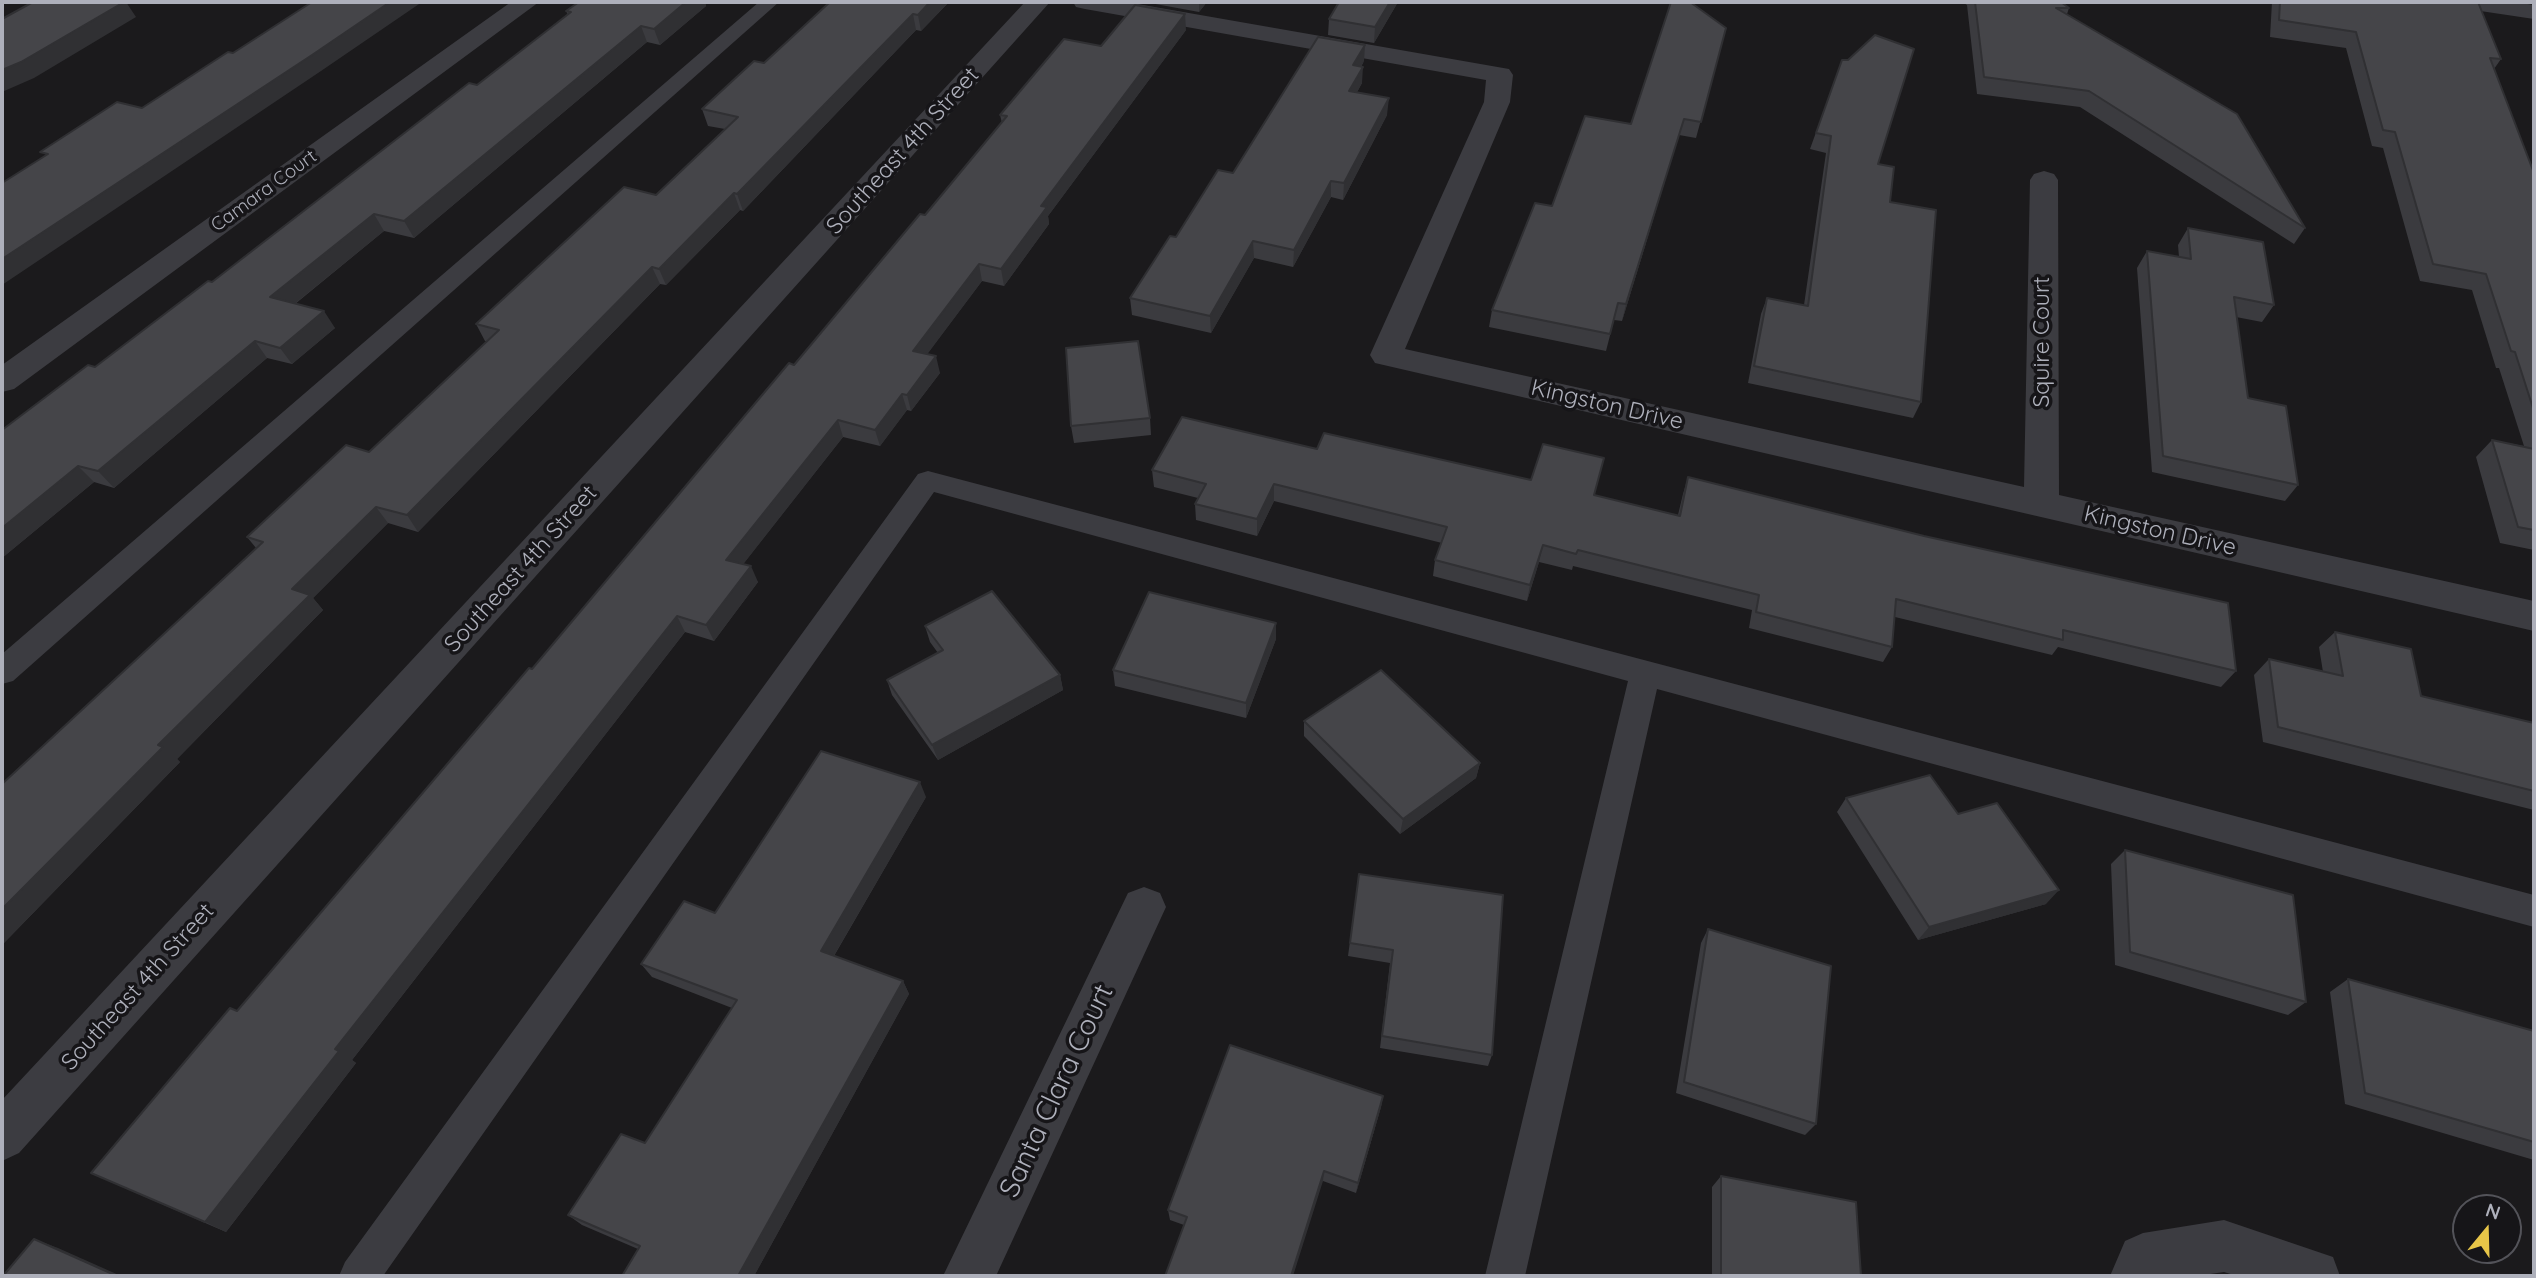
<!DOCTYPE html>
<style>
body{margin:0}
#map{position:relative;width:2536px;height:1278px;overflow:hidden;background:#1b1a1c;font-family:Quicksand,sans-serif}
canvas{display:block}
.frame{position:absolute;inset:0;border:4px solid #aeb0bb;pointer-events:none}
.north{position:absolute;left:2452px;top:1194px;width:70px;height:70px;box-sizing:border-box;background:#161518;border:2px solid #535359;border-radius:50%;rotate:19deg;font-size:19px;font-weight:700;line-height:28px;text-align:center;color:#aeb0bb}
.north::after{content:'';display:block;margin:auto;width:24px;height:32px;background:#e7c548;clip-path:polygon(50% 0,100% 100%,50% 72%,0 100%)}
</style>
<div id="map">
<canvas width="2536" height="1278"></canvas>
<div class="frame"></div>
<div class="north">N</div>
</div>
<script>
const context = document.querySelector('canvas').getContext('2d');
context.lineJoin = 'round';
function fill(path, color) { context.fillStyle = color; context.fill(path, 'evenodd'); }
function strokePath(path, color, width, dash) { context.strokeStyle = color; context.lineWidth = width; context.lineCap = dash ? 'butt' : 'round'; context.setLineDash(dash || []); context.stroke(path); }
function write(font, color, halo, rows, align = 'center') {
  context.font = font + ' Quicksand,sans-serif'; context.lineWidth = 7; context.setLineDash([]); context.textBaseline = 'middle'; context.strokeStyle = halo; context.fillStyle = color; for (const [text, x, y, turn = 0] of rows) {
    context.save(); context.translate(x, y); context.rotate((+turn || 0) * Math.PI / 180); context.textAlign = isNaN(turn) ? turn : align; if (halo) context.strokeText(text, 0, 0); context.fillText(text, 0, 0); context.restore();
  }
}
fill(new Path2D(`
 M759,2H779L13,681L2,684V654Z
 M928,471L2534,895V927L1657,689L1525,1276H1485L1628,681L934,492L383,1276H339L345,1262L918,474Z`), '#3c3c41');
fill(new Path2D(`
 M511,2H539L14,389L2,392V365Z
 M1025,2H1050L19,1153L2,1161V1100Z
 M1073,2H1126L1509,69L1513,75L1510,102L1405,349L2024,487L2030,180L2034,174L2044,171L2054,174L2058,180L2059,495L2534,601V631L1375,363L1370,355L1484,102L1486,80L1085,9L1076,7Z
 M2455,2H2515L2534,5V19L2467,9L2458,7Z
 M1144,887L1160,893L1166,907L996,1276H943L1128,893Z
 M2224,1220L2333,1257L2340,1276H2237L2224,1272L2197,1276H2110L2125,1241L2143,1233Z`), '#3c3c41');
fill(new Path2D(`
 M579,2H705L706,6L660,45L647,42L414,238L384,231L295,304L335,328L292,364L267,358L114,488L94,482L2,558L95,367L212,282L477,85L568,15L566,11Z
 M949,2L921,31L916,30L743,211L740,210L666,285L660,284L418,532L388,523L313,598L323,610L177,759L180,762L2,945L256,548L247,537L369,452L487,341H485L476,324L656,195L725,129L708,126L702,109L764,63Z
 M1149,2H1207L1199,12L1150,3Z
 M1398,2L1374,43L1328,35L1329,19Z
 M1962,2H2061L2069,8L2067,14L2305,228L2294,244L2080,107L1977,94L1967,5Z
 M2272,2H2478L2501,59L2494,69L2534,173V550L2500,543L2476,457L2492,440L2524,446L2499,368H2496L2472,290L2420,281L2383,148L2372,146L2346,48L2270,37Z
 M1726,28L1696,138L1679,135L1622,321L1614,320L1606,351L1489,327L1492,310L1552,206Z
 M1186,30L1048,216L1049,224L1004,286L982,281L927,354L940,373L911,411L907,410L880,446L843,437L743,564L758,582L714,641L685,632L352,1060L356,1063L226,1232L113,1183L237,1011L794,365L925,215L1002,123L1000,115L1101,46Z
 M1842,60L1890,202L1921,402L1913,418L1748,383L1761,314L1767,298L1804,305L1826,153L1810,149Z
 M1364,61L1361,67L1362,83L1357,92L1387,115L1343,200L1331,197L1293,267L1254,258L1211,333L1132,315L1130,298L1176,237L1233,173Z
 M2188,228L2274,305L2262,322L2236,317L2248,398L2298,485L2285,501L2152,472L2137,268L2147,251L2179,257L2178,245Z
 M1150,418L1151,435L1074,443L1071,426Z
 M1317,449L1594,495L1678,515L1683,494L1688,477L2236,671L2221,687L2058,647L2052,655L1895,617L1892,647L1883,662L1749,628L1752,610L1573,566L1572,570L1539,562L1527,601L1433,576L1435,560L1442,543L1274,501L1257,536L1196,520L1195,504L1198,498L1154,487L1152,470Z
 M925,626L1060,675L1063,690L938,760L892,695L887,680L938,653L930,642Z
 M2335,632L2421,696L2534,723V810L2263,742L2254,675L2269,659L2323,672L2319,647Z
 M1276,639L1246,718L1115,686L1113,670Z
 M1304,721L1480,763L1476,778L1400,834L1304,736Z
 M926,797L834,956L903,981L909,994L754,1276H622L638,1249L582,1225L568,1215L645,1143L732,1008L652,977L641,964L715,913Z
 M1846,798L2046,904L1918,940L1837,812Z
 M2125,850L2306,1002L2288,1015L2115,965L2111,864Z
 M1359,874L1492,1055L1488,1066L1380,1048L1390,963L1348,956Z
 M1708,929L1816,1124L1805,1135L1676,1093L1701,943Z
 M2348,979L2534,1031V1160L2345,1104L2330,992Z
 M1383,1096L1381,1107L1356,1193L1323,1181L1184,1225L1170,1220L1168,1210Z
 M1721,1176L1861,1276H1712V1187Z`), '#3b3b3f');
fill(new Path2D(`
 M124,2H126L136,17L34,78L2,92V70Z
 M390,2H422L321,71L2,285V259Z
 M686,2H705L706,6L660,45L654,29Z
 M930,2H949L921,31L918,15Z
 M1199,2H1207L1199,12Z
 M1390,2H1398L1374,43L1375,27Z
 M913,14L916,30L743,211L737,194Z
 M1185,14L1186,30L1048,216L1049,224L1004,286L1001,269L1041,206Z
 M641,26L647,42L414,238L404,221Z
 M1365,45L1364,61L1352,82L1353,65Z
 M1363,67L1362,83L1349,107V91Z
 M1389,98L1387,115L1343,200L1344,183Z
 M1684,119L1679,135L1622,321L1626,304Z
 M1331,181V197L1293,267L1294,250Z
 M734,193L740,210L666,285L659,269Z
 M374,214L384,231L282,314L270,297Z
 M1253,241L1254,258L1211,333L1210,316Z
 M979,264L982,281L917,368L913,351Z
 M652,267L660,284L418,532L407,515Z
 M324,311L335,328L292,364L280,348Z
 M255,341L267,358L114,488L98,471Z
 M936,356L940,373L911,411L907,395Z
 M902,394L907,410L880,446L875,430Z
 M838,420L843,437L734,576L726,560Z
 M78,466L94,482L2,558V528Z
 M1274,484V501L1257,536V519Z
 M376,507L388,523L313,598L323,610L177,759L180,762L2,945V909L158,745L292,589Z
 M1543,545L1539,562L1527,601L1530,585Z
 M751,566L758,582L714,641L706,625Z
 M677,616L685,632L352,1060L356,1063L226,1232L205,1222L335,1049Z
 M1276,623V639L1246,718V703Z
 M1060,675L1063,690L938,760L932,745Z
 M1480,763L1476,778L1400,834L1403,819Z
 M920,782L926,797L829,964L821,951Z
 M2059,890L2046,904L1918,940L1929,927Z
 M903,981L909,994L754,1276H738Z
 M1383,1096L1381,1107L1356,1193L1358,1183Z
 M1324,1171L1323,1181L1293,1276H1291Z
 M34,1239L58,1248L121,1276H117Z`), '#303033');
const building = new Path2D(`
 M33,2H124L21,62L2,70V19Z
 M312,2H390L312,55L2,259V183L48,154L40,152L117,102L142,108L228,52L233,53Z
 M579,2H686L654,29L641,26L404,221L374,214L270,297L324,311L280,348L255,341L98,471L78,466L2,528V430L88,365L95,367L208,281L212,282L469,83L477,85L571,12L566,11Z
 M830,2H930L918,15L913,14L737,194L734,193L659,269L652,267L407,515L376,507L292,589L310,595L158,745L163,747L2,909V784L263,542L247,537L346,445L369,452L499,330L476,324L624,187L656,195L738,117L702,109L754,61L764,63Z
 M1339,2H1390L1375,27L1329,19Z
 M1671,2H1690L1726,28L1701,122L1684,119L1626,304L1618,303L1610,334L1492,310L1535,203L1552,206L1585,116L1631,124Z
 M1975,2H2061L2069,8H2056L2237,114L2305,228L2089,91L1984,77Z
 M2280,2H2478L2501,59L2490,58L2534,173V411L2515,352L2511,351L2486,274L2433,264L2395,132L2383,130L2356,32L2279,20Z
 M1135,5L1185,14L1041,206L1047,207L1001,269L979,264L913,351L936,356L907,395L902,394L875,430L838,420L726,560L751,566L706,625L677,616L335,1049L339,1051L205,1222L91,1173L230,1008L237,1011L529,668L532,669L789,363L794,365L920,214L925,215L1007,116L1000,115L1064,39L1101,46Z
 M1875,35L1914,49L1878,164L1894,167L1890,202L1936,210L1921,402L1754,366L1767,298L1808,306L1831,136L1816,133L1842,60H1848Z
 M1318,37L1365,45L1353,65L1363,67L1349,91L1389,98L1344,183L1331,181L1294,250L1253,241L1210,316L1130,298L1170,236L1176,237L1218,170L1233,173Z
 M2188,228L2263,242L2274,305L2234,297L2248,398L2286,406L2298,485L2163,456L2147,251L2191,259Z
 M1138,341L1150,418L1071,426L1066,348Z
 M1182,417L1317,449L1324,433L1531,480L1543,444L1604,458L1594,495L1680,516L1688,477L1924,536L2228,603L2236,671L2063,630V640L1896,599L1892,647L1756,612L1759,595L1578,550L1576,554L1543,545L1530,585L1435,560L1447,527L1274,484L1257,519L1195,504L1206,484L1152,470Z
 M2492,440L2534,449V530L2518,527Z
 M992,591L1060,675L932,745L887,680L943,650L925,626Z
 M1149,592L1276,623L1246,703L1113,670Z
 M2335,632L2411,649L2421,696L2534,723V791L2278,727L2269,659L2343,676Z
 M1381,670L1480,763L1403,819L1304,721Z
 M821,751L920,782L821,951L903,981L738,1276H622L640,1246L568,1215L621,1134L645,1143L737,1000L641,964L684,901L715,913Z
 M1930,775L1958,814L1997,803L2059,890L1929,927L1846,798Z
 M2125,850L2293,895L2306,1002L2130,952Z
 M1359,874L1503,895L1492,1055L1382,1036L1393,950L1350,943Z
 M1708,929L1831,966L1816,1124L1684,1082Z
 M2348,979L2534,1031V1142L2365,1093Z
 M1230,1045L1383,1096L1358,1183L1324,1171L1291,1276H1165L1187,1217L1168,1210Z
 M1721,1176L1856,1202L1861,1276H1721Z
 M34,1239L117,1276H3Z`);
fill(building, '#454549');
strokePath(building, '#303033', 2);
write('19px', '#aeb0bb', '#161518', [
 ["Camara Court",264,191,-36]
]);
write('23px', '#aeb0bb', '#161518', [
 ["Southeast 4th Street",903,151,-48],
 ["Squire Court",2042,342,-90],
 ["Kingston Drive",1607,405,13],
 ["Kingston Drive",2160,531,13],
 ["Southeast 4th Street",521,569,-48],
 ["Southeast 4th Street",138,987,-48]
]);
write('28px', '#aeb0bb', '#161518', [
 ["Santa Clara Court",1057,1091,-65]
]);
</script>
